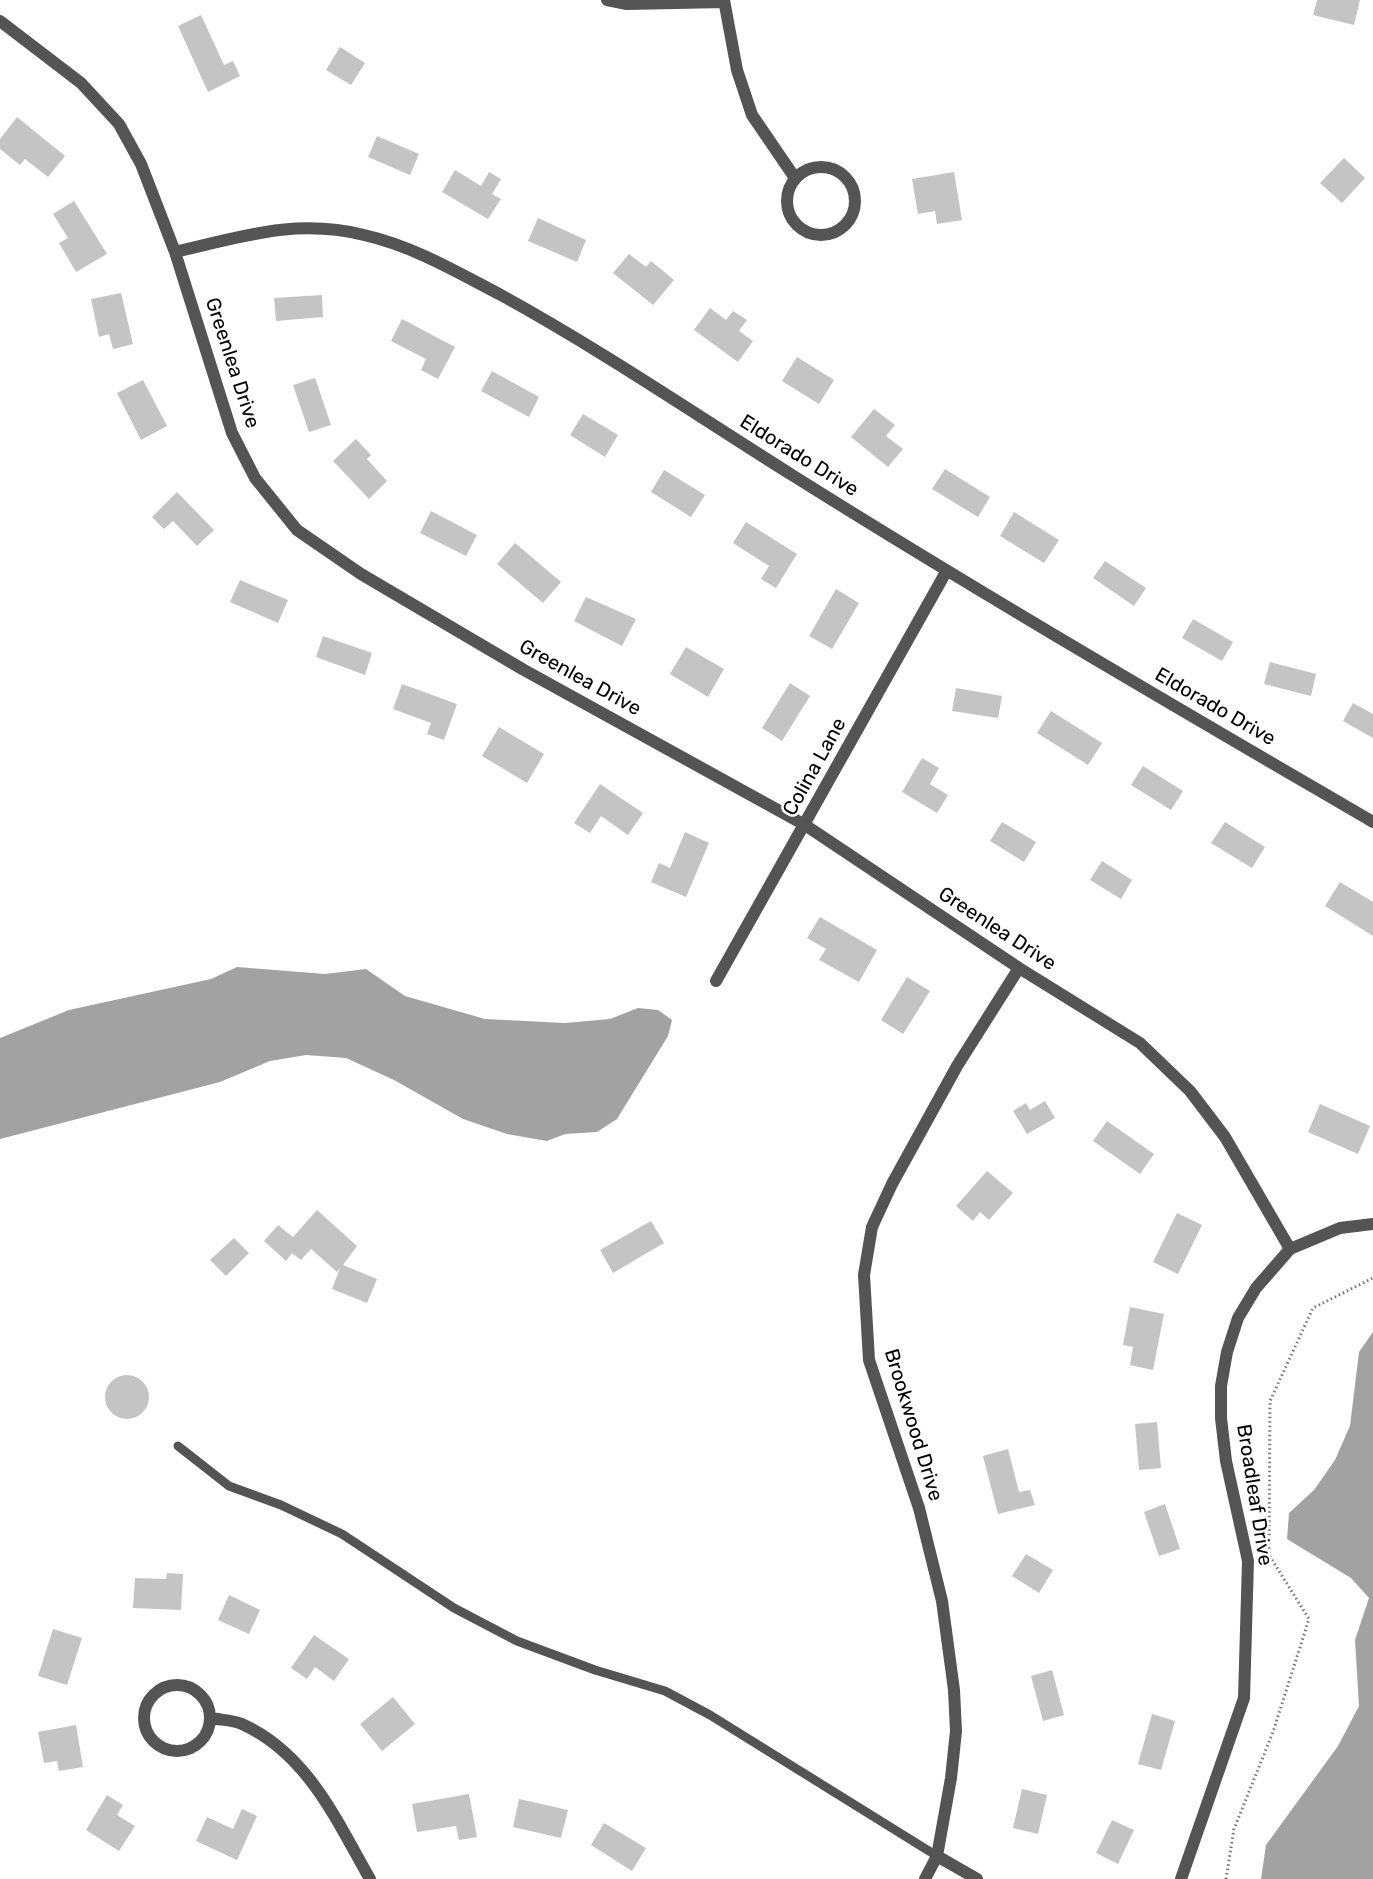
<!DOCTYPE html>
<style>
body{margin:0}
canvas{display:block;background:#fff}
</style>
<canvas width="1373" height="1879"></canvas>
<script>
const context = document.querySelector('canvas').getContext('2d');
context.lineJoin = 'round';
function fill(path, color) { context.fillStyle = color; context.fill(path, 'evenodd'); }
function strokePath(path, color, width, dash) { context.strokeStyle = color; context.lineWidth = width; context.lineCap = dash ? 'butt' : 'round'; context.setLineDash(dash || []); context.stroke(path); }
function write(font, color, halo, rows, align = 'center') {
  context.font = font + ' Rubik,sans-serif'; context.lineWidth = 5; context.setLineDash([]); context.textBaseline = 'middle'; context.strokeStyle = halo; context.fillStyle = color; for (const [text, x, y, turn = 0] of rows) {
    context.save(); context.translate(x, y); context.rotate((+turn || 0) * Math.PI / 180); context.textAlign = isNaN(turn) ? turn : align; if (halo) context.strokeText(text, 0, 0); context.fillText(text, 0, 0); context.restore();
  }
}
fill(new Path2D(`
 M237,967L325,974L366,969L405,996L485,1019L565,1023L610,1019L638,1008L658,1010L672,1020L668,1036L617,1119L597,1132L565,1134L547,1141L507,1134L463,1119L394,1080L346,1058L306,1055L270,1061L220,1082L0,1139V1038L69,1010L211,979Z
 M1373,1332V1879H1261L1266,1845L1338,1746L1359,1706L1355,1640L1369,1598L1351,1578L1287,1539L1289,1513L1314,1490L1335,1460L1350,1426L1359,1352Z`), '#a2a2a2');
fill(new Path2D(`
 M1317,0H1360L1354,25L1313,15Z
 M201,15L224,65L233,61L240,76L208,92L178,26Z
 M340,47L365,63L351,85L326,70Z
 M17,117L65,156L48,177L25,159L20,165L0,149V139Z
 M377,136L419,154L410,175L368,157Z
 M1344,158L1365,178L1342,203L1320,183Z
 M455,170L481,186L489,172L501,179L492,194L501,199L488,219L442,192Z
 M954,172L962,220L937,224L935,211L918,214L912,179Z
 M74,201L107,254L76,272L59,243L68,238L53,214Z
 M538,218L586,240L577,262L528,241Z
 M629,254L646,267L651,261L674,280L653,305L613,273Z
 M121,293L133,344L113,349L109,334L99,337L91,299Z
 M322,295L323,317L276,321L274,298Z
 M710,308L726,320L733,311L747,320L739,331L753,341L738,362L694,330Z
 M402,319L455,347L438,379L421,370L426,359L391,341Z
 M797,357L834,380L819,404L782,381Z
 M492,371L539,397L529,417L481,391Z
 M315,378L331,425L309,432L293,385Z
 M143,380L167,426L141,440L117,393Z
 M874,409L895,425L886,436L903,449L888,467L851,437Z
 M583,414L618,435L605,457L570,435Z
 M356,439L371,455L367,459L387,481L369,499L333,461Z
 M945,469L990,497L978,517L932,489Z
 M664,470L705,495L691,517L651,492Z
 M177,492L214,530L197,546L173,521L164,529L152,517Z
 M431,511L477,535L466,556L420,533Z
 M1014,512L1059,540L1044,563L1000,536Z
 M746,522L797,554L776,588L761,579L769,566L733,543Z
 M515,543L561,582L543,603L497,564Z
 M1105,561L1146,588L1134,606L1093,578Z
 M240,580L288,600L278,623L230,602Z
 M836,589L859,603L832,649L809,636Z
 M586,597L636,619L622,646L574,621Z
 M1193,619L1233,642L1222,661L1182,638Z
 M323,636L372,653L365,675L316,657Z
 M686,647L724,669L708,697L670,674Z
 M1270,662L1316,674L1311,696L1264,684Z
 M790,683L810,696L782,741L762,728Z
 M402,684L457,704L444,740L427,734L431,723L393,709Z
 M956,688L1002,696L998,718L952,711Z
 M1353,703L1373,714V738L1343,721Z
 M1051,711L1102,743L1088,765L1037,733Z
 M499,727L544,754L527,783L482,756Z
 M922,758L939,768L930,784L948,795L937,813L902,792Z
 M1143,766L1183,791L1171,810L1131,785Z
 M600,784L643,813L628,835L601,816L590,833L574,823Z
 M1002,822L1036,842L1024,862L990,841Z
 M1225,822L1265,847L1252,868L1211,843Z
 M685,832L709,843L686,897L651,882L659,863L670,868Z
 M1102,861L1132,880L1121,899L1090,880Z
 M1340,882L1373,902V936L1325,906Z
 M820,917L877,950L859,982L819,960L826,949L807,938Z
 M907,977L930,991L903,1034L881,1020Z
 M1045,1101L1055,1118L1027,1134L1013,1111L1026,1103L1030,1110Z
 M1320,1104L1370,1126L1358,1154L1308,1132Z
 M1107,1121L1154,1154L1140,1174L1093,1141Z
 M987,1171L1013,1193L989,1220L980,1212L973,1221L956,1206Z
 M317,1210L357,1246L343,1265L377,1279L367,1303L332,1289L340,1268L337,1272L311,1249L301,1260L292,1253L286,1261L264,1241L278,1225L293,1237Z
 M1177,1213L1202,1225L1178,1274L1153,1262Z
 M651,1221L664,1243L613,1273L600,1250Z
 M234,1238L249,1253L226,1276L210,1260Z
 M1130,1307L1164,1314L1153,1370L1130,1365L1133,1347L1123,1345Z
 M105 1397a22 22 0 1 1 44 0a22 22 0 1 1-44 0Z
 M1157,1422L1161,1468L1139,1470L1135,1424Z
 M1008,1449L1019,1492L1030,1490L1035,1505L998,1514L983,1456Z
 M1165,1504L1180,1549L1159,1556L1144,1512Z
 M1026,1554L1053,1570L1039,1593L1012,1576Z
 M167,1573L183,1574L181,1610L133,1608L135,1578L166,1579Z
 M229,1595L260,1610L249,1634L218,1620Z
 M53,1629L82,1638L67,1685L38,1676Z
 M314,1635L349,1659L334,1681L315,1667L307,1679L291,1668Z
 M1052,1670L1064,1715L1043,1721L1031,1676Z
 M393,1697L415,1724L382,1751L360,1724Z
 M1152,1714L1175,1721L1161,1770L1138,1764Z
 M76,1725L83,1767L59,1771L57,1761L44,1763L38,1732Z
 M1022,1789L1047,1795L1038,1834L1013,1828Z
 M469,1794L477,1837L459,1840L456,1826L417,1832L412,1804Z
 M107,1795L123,1805L117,1815L135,1826L119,1851L86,1830Z
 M519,1799L568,1810L561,1838L513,1827Z
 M242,1809L257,1816L237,1860L196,1841L207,1817L233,1829Z
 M1112,1820L1134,1830L1118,1864L1096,1853Z
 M604,1823L646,1848L632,1871L591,1845Z`), '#c4c4c4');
strokePath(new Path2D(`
 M1226,1879L1234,1829L1273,1732L1309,1619L1269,1555L1270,1401L1313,1308L1373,1278`), '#767676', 3, [1.5, 3]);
strokePath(new Path2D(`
 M178,1446L229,1486L281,1505L342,1534L454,1608L517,1641L595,1670L665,1691L710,1715L937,1856`), '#545454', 9);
strokePath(new Path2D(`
 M607,0L627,4L724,2
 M724,0L737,70L752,115L795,178
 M0,21L81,83L119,124L141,164L175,252L232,433L255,478L297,530L361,574L524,670L805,825L1019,968L1140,1043L1190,1091L1225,1137L1290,1249
 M787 201a34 34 0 1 1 68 0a34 34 0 1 1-68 0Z
 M175,252C241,237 295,218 364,235C413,246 457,272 501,295C601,350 695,414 792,475C983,595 1178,708 1373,822
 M716,981L946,572
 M144 1718a33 33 0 1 1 66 0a33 33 0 1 1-66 0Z
 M211,1718C221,1720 233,1720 242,1724C308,1754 336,1820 370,1879
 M937,1856L977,1879
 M925,1879L937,1856L951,1778L956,1731L954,1690L942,1601L919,1508L869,1360L864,1275L872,1227L892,1184L957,1066L1019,968
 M1181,1879L1244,1698L1248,1561L1226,1461L1221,1418V1386L1227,1352L1238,1318L1256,1288L1290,1249L1340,1228L1373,1224`), '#545454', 12);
write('20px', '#000', '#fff', [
 ["Greenlea Drive",232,363,72],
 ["Eldorado Drive",799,456,32],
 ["Greenlea Drive",580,678,29],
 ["Eldorado Drive",1215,707,30],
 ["Colina Lane",815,767,-61],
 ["Greenlea Drive",997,929,33],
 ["Brookwood Drive",913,1425,73],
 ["Broadleaf Drive",1254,1495,81]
]);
</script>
